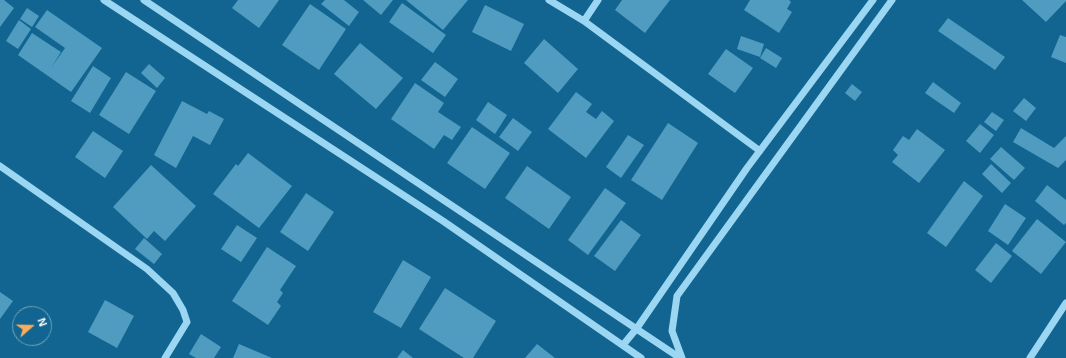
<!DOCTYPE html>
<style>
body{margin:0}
#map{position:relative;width:1066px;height:358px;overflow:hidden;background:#116590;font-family:Helvetica,sans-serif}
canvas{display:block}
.north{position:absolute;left:12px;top:306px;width:40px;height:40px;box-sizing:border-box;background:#116590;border:1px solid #70a3bc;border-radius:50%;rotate:70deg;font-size:11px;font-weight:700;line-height:16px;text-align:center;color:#fff}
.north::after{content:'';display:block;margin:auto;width:14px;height:18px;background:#ffab5d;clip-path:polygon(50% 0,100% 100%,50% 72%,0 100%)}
</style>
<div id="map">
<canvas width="1066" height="358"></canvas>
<div class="north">N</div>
</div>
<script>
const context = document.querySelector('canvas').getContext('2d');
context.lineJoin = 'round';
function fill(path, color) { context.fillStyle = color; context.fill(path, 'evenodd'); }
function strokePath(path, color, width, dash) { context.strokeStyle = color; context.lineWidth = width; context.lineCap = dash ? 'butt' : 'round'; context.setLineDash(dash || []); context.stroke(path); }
fill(new Path2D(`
 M0,0H4L14,8L0,27Z
 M238,0H279L259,28L232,8Z
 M325,0H344L359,12L349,26L321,4Z
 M363,0H393L381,15Z
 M406,0H468L443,30Z
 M622,0H670L645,33L615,10Z
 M750,0H789L791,2L787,9L792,12L779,33L744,10Z
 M1022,0H1066V1L1046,22Z
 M402,3L446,35L433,53L389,22Z
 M310,4L346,29L319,70L282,45Z
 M485,5L524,24L511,51L472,32Z
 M27,8L39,16L32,27L20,19Z
 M47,10L102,48L71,92L18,55L32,33L61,52L51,68L65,48L35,27Z
 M948,18L1005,57L995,70L938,31Z
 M19,20L31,29L18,49L6,41Z
 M1060,35L1066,37V63L1051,57Z
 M741,36L764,44L760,57L737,49Z
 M544,39L578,69L558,93L524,63Z
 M360,43L403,78L376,109L334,74Z
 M766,48L782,58L776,68L760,58Z
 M726,49L753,68L735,93L708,74Z
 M435,62L458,79L445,97L421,80Z
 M149,64L165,78L157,88L141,73Z
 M93,66L111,78L90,113L71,101Z
 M126,72L156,91L129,134L99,115Z
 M933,82L961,103L954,113L925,93Z
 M415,83L444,103L438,112L461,127L452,140L444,135L434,149L391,119Z
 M852,84L862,92L855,101L845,93Z
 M576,92L592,104L586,112L596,119L602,111L614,121L586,158L548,129Z
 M1024,98L1036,108L1026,121L1013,111Z
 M182,101L207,114L209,111L224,119L210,145L193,136L176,168L154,155Z
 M488,102L507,115L495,134L476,120Z
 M992,112L1004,120L996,131L984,122Z
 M513,118L532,132L518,151L499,137Z
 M668,123L698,143L662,200L631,180Z
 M980,124L994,135L980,153L966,141Z
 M472,127L510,153L485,189L447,163Z
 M1021,128L1054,148L1066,136V160L1058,168L1013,142Z
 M917,129L945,150L919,183L892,162L898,155L893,150L903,136L909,140Z
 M93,131L123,151L105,178L75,157Z
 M628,135L644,145L621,178L606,167Z
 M1001,147L1025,168L1014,180L990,159Z
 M248,153L292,186L259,228L213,194L236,164L238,166Z
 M991,164L1011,183L1002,193L982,174Z
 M151,165L196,206L165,241L154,231L147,239L113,207Z
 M527,166L571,197L549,229L505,198Z
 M964,181L983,196L946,247L927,233Z
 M1047,185L1066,200V223L1064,225L1035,201Z
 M605,188L626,203L588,255L568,240Z
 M306,193L334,212L308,251L280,232Z
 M1005,204L1026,218L1008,245L988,231Z
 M1037,219L1066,242L1041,274L1012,251Z
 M621,220L641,235L615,271L594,256Z
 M237,225L257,238L241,262L221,249Z
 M144,238L162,254L154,264L135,249Z
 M996,243L1012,256L991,283L975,270Z
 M267,247L296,266L280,290L283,293L277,302L281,306L268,325L232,301Z
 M403,260L431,277L401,328L373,312Z
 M445,288L496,321L473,358H464L419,329Z
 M0,292L13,301L0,319Z
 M105,300L134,316L117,348L88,332Z
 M201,334L221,347L214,358H196L189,354Z
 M239,344L272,358H233Z
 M537,344L555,358H525Z
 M403,350L413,358H397Z`), '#509cc1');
strokePath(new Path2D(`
 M104,0L443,221L641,358
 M144,0L680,358
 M549,0L584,21L760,151
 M584,21L598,0
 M0,166L147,269L173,293L183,310L187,322L165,358
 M623,345L637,328L747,168L873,0
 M682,358L672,331L677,296L892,0
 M1030,358L1066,303`), '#9bd6f2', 7);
</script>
